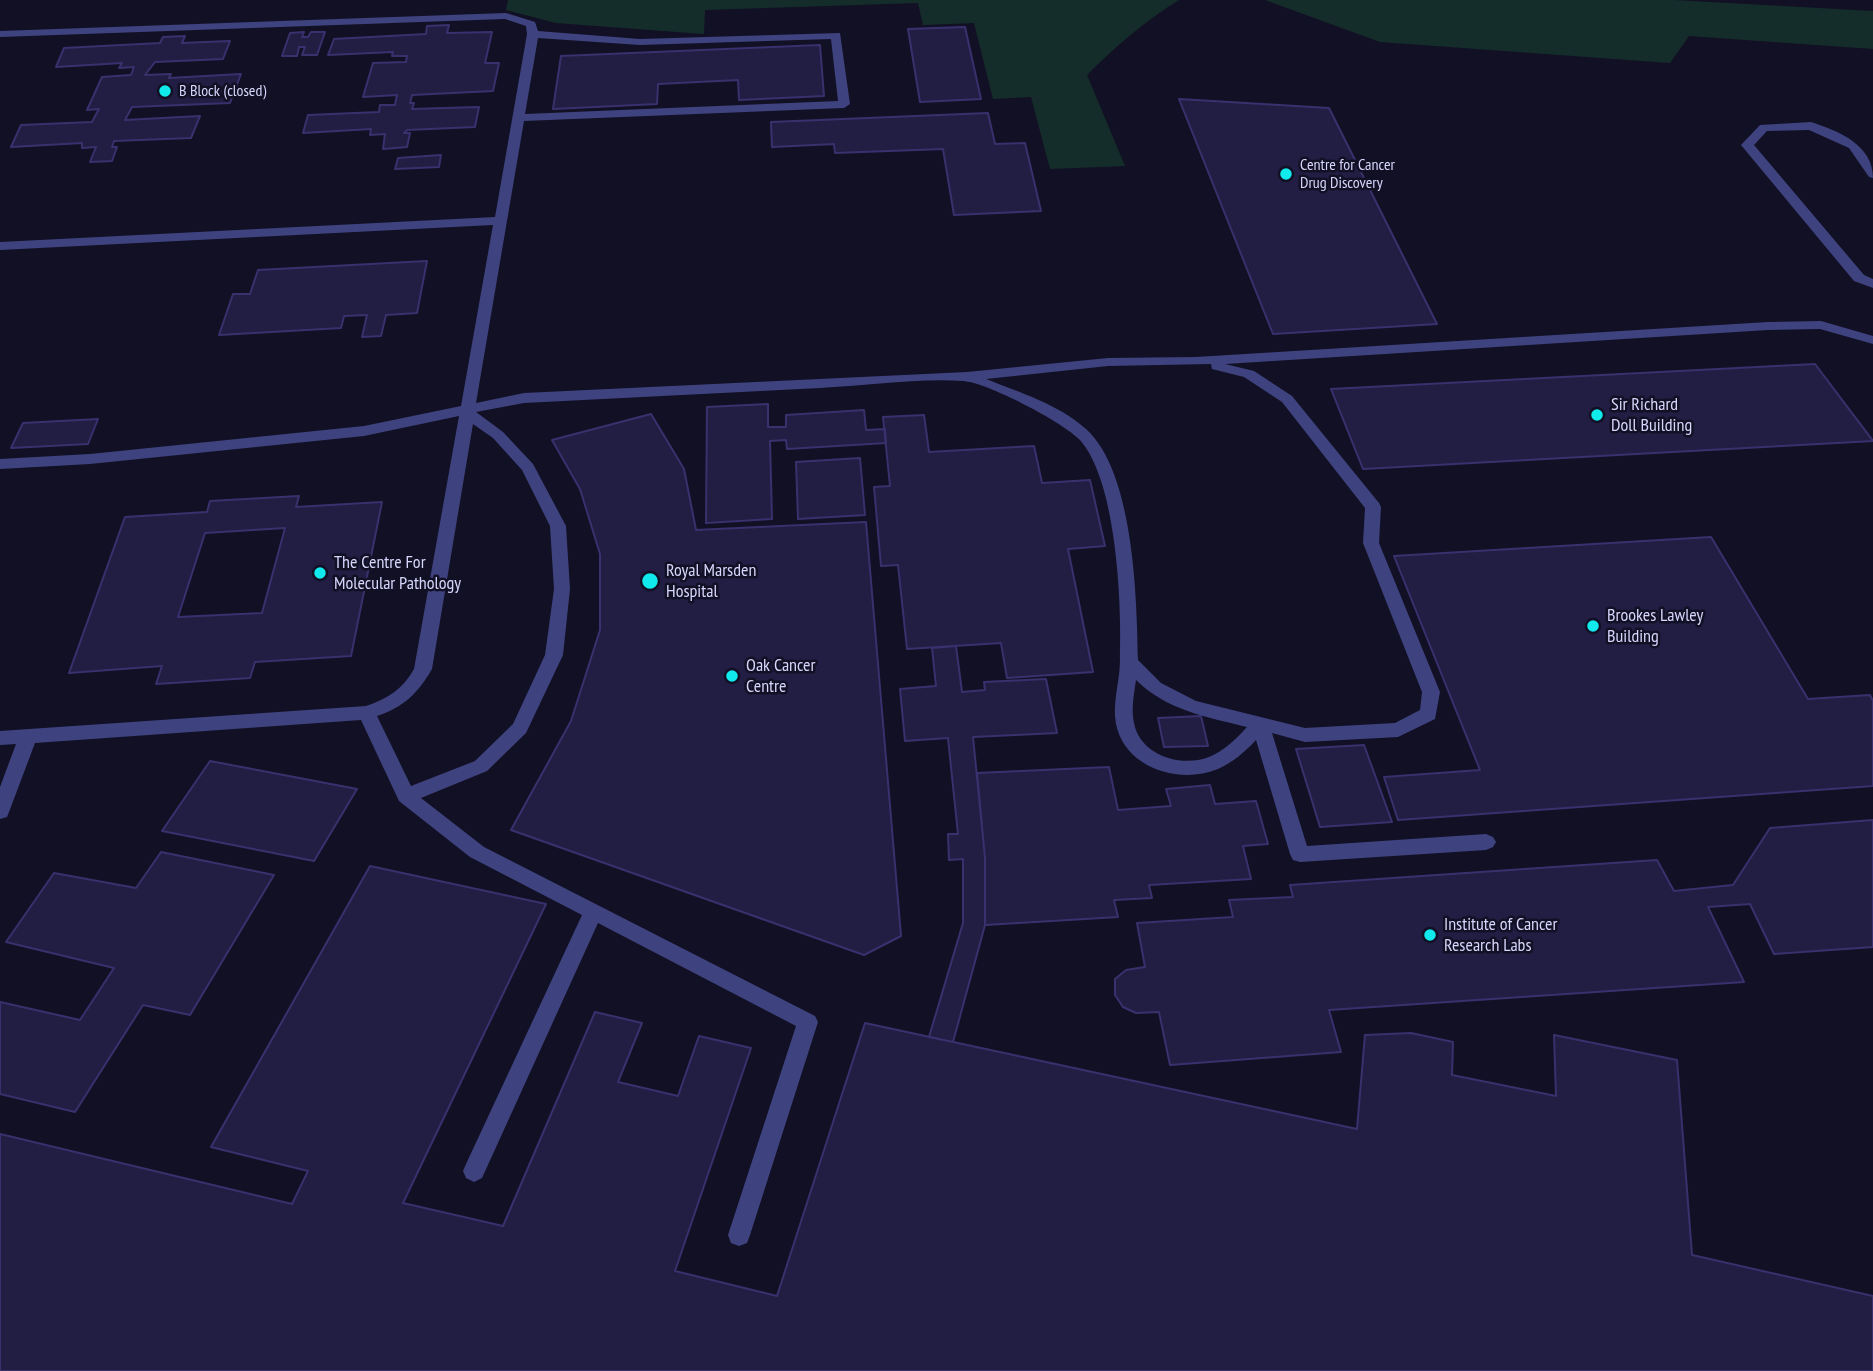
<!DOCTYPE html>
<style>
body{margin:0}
canvas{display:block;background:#121024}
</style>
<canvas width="1873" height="1371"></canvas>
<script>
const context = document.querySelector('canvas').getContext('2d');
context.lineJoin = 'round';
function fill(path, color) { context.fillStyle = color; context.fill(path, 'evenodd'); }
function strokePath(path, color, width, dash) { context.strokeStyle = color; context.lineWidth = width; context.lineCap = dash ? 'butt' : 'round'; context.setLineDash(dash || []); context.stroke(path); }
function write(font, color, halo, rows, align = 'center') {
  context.font = font + ' "PT Sans Narrow",sans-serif'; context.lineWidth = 5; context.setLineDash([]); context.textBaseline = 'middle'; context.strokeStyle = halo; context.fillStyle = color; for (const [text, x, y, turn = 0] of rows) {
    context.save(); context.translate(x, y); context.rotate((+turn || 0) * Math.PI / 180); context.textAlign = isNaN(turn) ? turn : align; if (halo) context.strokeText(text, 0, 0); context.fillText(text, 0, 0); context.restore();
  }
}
fill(new Path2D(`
 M508,0H1179C1145,21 1116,46 1087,75L1125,166L1050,169L1031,97L993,99L974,23L923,25L918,3L705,10L704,34L556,23L506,10Z
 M1265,0H1674L1873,11V49L1689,36L1670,63L1380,42Z`), '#142d2a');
const building = new Path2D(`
 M449,25L447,33L492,32L485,63H499L493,91L412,95L410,103H414L412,109L479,107L475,127L407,130L404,133H410L407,147L383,149L385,134L370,135L371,129L303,133L308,115L379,112L380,105H395L397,95L363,97L373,63L406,62L407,56H392L393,52L328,55L334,39L426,34L427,26Z
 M965,27L981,99L920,102L908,29Z
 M304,32L302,37H308L311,32H325L317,55H302L305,47H299L297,56H282L290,33Z
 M185,36L182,43L230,41L223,59L155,62L145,75L171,74L169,78L241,74L230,103L132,107L125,120L200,116L191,138L114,141L112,147H117L112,161L90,162L96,147L82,148V143L11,147L21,125L92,122L99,109L87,110L102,77L131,75L134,67L119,68L122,63L56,67L64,48L160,43L163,37Z
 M820,45L824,96L739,100L738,80L658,84L657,104L553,109L561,56Z
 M1179,99L1329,108L1437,324L1273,334Z
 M988,113L995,144L1025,143L1041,211L954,215L943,149L835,153L834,144L772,147L771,122Z
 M441,155L439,167L395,169L398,158Z
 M427,261L417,313L386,315L381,336L362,337L367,315L344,316L341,328L219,335L233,294H250L258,270Z
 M1815,364L1873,441L1363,469L1331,389Z
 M768,404V427H786V415L864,410L866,430L885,429L886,443L787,449L786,440L770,441L772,519L706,523L707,407Z
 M651,414L684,469L696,530L866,522L901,936L864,955L511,830L571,721L600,630V554L580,489L552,440Z
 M924,415L929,452L1034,446L1042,483L1090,480L1105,546L1068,549L1093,672L1007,678L1001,643L907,649L898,565L881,566L874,487L890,486L883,417Z
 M98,419L88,444L11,448L23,423Z
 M860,458L865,515L798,519L796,462Z
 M299,496L296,507L382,502L351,656L255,662L250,678L156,684L162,666L69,673L125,517L207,512L210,501ZM285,528L262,613L178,617L205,533Z
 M1711,537L1808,699L1870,695L1873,701V786L1398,820L1384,777L1480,770L1394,556Z
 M956,646L962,692L985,690L984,682L1046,679L1057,733L973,737L985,858V925L953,1042L929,1037L963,923V859L949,860L948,834H958L948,738L905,741L900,689L936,686L932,648Z
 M1201,716L1208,746L1164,747L1158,718Z
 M1364,745L1392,822L1320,827L1296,749Z
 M210,761L357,789L314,861L162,831Z
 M1109,767L1118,810L1171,806L1166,789L1210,785L1215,804L1256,801L1268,844L1243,846L1251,879L1149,885L1152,898L1114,900L1118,917L985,925V858L977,773Z
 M1873,820V947L1774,954L1750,904L1708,907L1744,982L1329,1010L1341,1052L1170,1065L1159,1012L1136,1013L1123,1007L1115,995V979L1126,970L1145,967L1137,923L1233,917L1229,900L1293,897L1290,885L1657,860L1674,891L1733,885L1770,828Z
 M161,852L274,875L190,1015L143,1005L75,1112L0,1094V1002L80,1020L114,968L6,942L54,873L136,888Z
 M370,866L546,904L403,1203L503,1226L595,1012L642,1023L618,1082L678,1096L699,1036L751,1048L675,1271L777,1296L865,1023L1357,1129L1365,1035L1411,1033L1453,1042L1452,1075L1556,1096L1554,1035L1677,1060L1692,1255L1873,1296V1371H0V1134L292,1204L308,1171L211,1147Z`);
fill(building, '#221d43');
strokePath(building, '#38316d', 2);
fill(new Path2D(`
 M506,13L535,22L538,31L640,39L840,33L850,104L844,108L524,121L476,403L524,393L967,372L1108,358L1196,357L1768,322L1821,321L1873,336V344L1820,329L1768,330L1225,364L1254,371L1292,396L1379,503L1381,507L1379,543L1440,692L1435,719L1398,737L1305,742L1272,733L1307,846L1486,834L1493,837L1496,842L1493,847L1486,850L1300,862L1293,860L1290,854L1256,740C1245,752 1233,762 1218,769C1179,785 1125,768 1116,724C1112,703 1120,681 1120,660C1122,605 1117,482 1080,440C1063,422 986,382 963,381C918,378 865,386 820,388C721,393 623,398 524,403L476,412L503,432L533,464L566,526L570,589L563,655L526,733L487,771L421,798L484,847L815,1016L818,1022L750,1235L747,1243L739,1246L731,1243L728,1235L796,1026L598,923L482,1178L474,1182L466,1178L463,1171L466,1164L582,915L470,857L399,801L361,720L35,743L9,812L7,817L0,819V787L16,744L0,745V731L366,706C387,699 403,689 414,669L459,416L364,436L90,464L0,469V459L90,454L364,426L461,406L493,225L0,250V242L495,217L527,34L526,26L505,19L0,37V31ZM538,38L640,45L831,39L838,101L525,114ZM1211,364L1212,369L1244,377L1282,402L1365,508L1363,543L1422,692L1420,710L1395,723L1305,728L1196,701L1161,683L1138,660C1137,599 1134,472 1086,429C1058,404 1021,393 986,379L1108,366ZM473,424L493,438L522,470L550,526L554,589L545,655L513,724L475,761L411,786L377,716C404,707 418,693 432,669ZM1136,680C1166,710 1207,717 1247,727C1236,739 1224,751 1209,757C1180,768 1140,755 1134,723C1131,709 1134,694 1136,680Z
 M1811,122C1839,131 1873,145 1873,178L1869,177L1849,148L1809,130L1767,131L1754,145L1864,275L1873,279V288L1854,281L1741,145L1760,125Z`), '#3e427f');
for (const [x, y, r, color] of [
 [165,91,7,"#11eaed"],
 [1286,174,7,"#11eaed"],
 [1597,415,7,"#11eaed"],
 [320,573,7,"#11eaed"],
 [650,581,9,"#11eaed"],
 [1593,626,7,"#11eaed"],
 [732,676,7,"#11eaed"],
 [1430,935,7,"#11eaed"]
]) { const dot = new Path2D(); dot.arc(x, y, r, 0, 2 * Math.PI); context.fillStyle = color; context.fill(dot); strokePath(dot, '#121024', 2.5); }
write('16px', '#d7d6fc', '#121024', [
 ["B Block (closed)",179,91],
 ["Centre for Cancer",1300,165],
 ["Drug Discovery",1300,183]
], 'left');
write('18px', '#d7d6fc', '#121024', [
 ["Sir Richard",1611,405],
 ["Doll Building",1611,426],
 ["The Centre For",334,563],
 ["Molecular Pathology",334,584],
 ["Royal Marsden",666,571],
 ["Hospital",666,592],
 ["Brookes Lawley",1607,616],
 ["Building",1607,637],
 ["Oak Cancer",746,666],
 ["Centre",746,687],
 ["Institute of Cancer",1444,925],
 ["Research Labs",1444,946]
], 'left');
</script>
